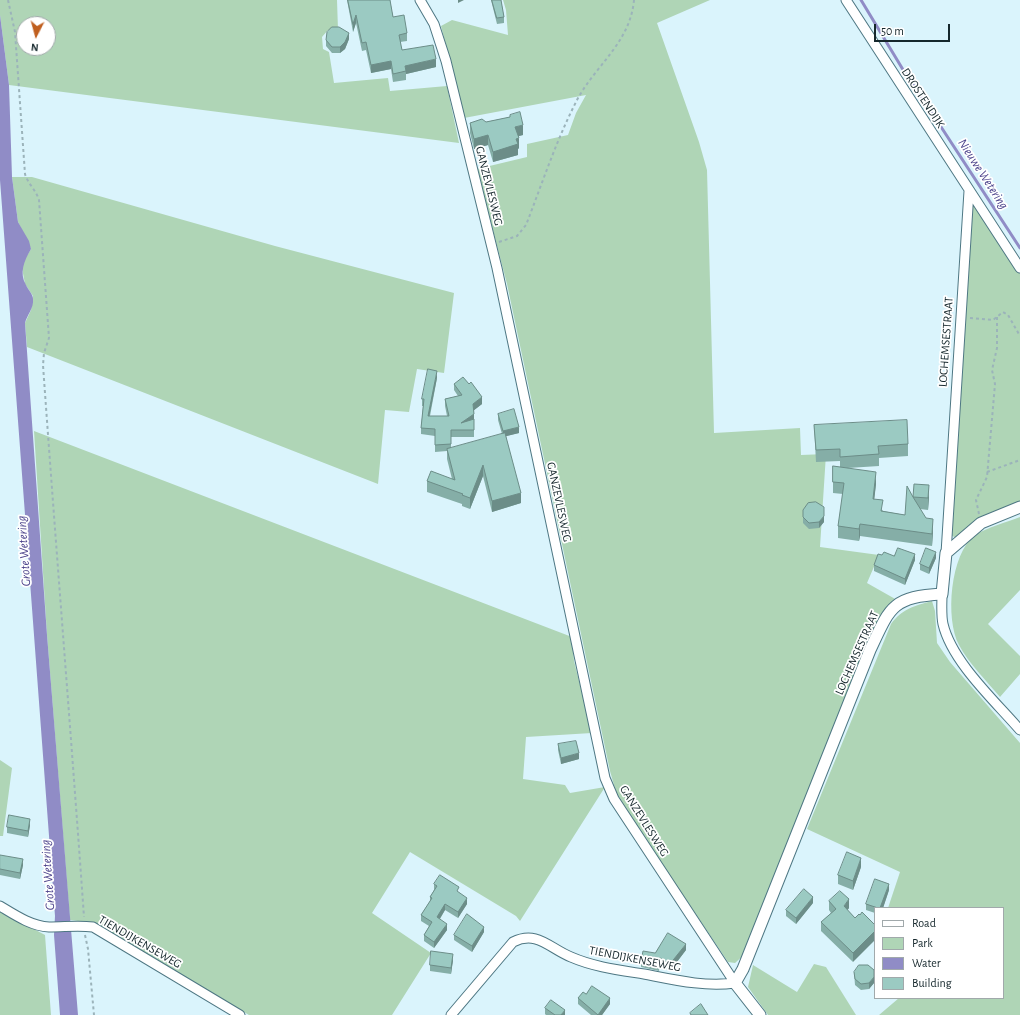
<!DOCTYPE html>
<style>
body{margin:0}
#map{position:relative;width:1020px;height:1015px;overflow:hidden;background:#daf4fc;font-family:"Alegreya Sans",sans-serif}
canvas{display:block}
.legend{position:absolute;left:874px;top:907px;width:130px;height:92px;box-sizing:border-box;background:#fff;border:1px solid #a1a9ab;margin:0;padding:5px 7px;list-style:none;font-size:12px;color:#15272c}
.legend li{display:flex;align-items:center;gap:8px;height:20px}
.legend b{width:20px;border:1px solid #a1a9ab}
.north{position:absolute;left:16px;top:16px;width:40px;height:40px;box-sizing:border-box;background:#fff;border:1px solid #a1a9ab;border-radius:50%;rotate:186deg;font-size:11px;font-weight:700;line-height:16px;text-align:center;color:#15272c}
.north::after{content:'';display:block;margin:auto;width:14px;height:18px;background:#c05f1f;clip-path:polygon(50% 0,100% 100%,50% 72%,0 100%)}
.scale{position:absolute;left:874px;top:24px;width:76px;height:18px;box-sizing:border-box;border:2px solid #15272c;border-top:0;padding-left:5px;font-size:12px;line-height:14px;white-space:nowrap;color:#15272c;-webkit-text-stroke:3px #fff;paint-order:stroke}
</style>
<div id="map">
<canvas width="1020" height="1015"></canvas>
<ul class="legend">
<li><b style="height:5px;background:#fff"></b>Road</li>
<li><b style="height:11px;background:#afd5b6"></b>Park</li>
<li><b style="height:11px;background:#908cc6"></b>Water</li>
<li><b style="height:11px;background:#9bcac2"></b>Building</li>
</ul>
<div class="north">N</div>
<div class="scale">50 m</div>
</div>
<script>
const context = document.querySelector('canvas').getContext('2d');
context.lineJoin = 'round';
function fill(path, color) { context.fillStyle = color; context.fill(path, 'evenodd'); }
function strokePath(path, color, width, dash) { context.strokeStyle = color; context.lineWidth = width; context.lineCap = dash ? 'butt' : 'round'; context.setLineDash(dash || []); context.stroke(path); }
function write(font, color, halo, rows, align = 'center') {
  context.font = font + ' "Alegreya Sans",sans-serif'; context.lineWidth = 3.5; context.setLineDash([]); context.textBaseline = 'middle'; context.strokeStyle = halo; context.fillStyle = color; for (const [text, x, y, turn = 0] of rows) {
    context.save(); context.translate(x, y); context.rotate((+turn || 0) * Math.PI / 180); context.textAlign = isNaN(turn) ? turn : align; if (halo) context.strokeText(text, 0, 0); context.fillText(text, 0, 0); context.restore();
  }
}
fill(new Path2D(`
 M0,0H337L338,30H328L322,37L323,49L329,52L334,83L388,78L390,91L447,86L459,143L9,85L0,15ZM24,24H48V48H24Z
 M503,0H710L657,23L699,142L707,170L714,433L800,428L801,455L826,454L820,547L879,555L867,583L897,600C887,605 883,613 877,622L745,954L735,963L728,962L631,818L616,792L610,771L507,284L477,169L527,157V144L568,135L576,113L586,95L464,118L441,26L452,20L508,35L506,10Z
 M12,177H32L275,246L454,293L444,373L417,369L409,412L385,410L378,484L27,347L25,323L31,310L33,296L25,284L22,268L23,262L31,249L18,222Z
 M973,201L1020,273V503L957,538L952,536Z
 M34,431L572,637L574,661L592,733L526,737L523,779L565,785L570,793L605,787L520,921L516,916L410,852L372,913L431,953L392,1015H249L94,923L70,920L47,635Z
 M1020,517V590L988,624L1020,656V674L1000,697C986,680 969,664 959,645C945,619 950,554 975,535C986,528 1007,522 1020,517Z
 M932,601L935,611L937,643L950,662L1020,743V1015H879L899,998H1003V908H888L900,872L807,829L891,624C902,609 914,606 932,601Z
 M0,760L12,768L3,836H0Z
 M0,911L45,935L51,1015H0Z
 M814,964L826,967L856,1015H768L748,987L753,965L797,992Z`), '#afd5b6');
fill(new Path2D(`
 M0,15L9,85L12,177L18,222L29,241L31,249C24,261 19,273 26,285C28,290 33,294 33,299C34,308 27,315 25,323L47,635L78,1015H60L54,935L55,916L0,180Z`), '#908cc6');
strokePath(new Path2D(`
 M861,0L905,73
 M912,83L925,104
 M930,110L1020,248`), '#908cc6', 3);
const minor = new Path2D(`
 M420,0L434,24L446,61L497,268L605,778L614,799L735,983C704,987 675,980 644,974C619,970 594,967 571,957C549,948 537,930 513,942L451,1015
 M846,0L1020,268
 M946,553L969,191
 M942,594C942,603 941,615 943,624C952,662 995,701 1020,730
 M0,906C15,915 31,926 49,927C65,927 78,925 93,927L240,1015`);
const tertiary = new Path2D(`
 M760,1015L735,983L743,969L870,650C890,607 892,597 942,594L946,553L981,523L1020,507`);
strokePath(minor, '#4e7783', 11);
strokePath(tertiary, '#4e7783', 13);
strokePath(new Path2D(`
 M8,0L15,32L25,174C28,184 36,190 39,200L49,338L44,353L43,365C56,549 71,733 84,917
 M499,242L517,236L526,225C542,184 556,141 576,102C594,66 630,44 634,0
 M970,318L993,320L1003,312L1008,315L1020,336
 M987,472L1020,460
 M979,514L976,500L987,477L995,384L992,370L997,348V317
 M85,935L88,949L94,1015`), '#9bb3ba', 2, [3, 3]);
strokePath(minor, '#fff', 9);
strokePath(tertiary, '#fff', 11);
fill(new Path2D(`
 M347,0H390L393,17L407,33V41L400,42L402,50L436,67L406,74V80L393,82L391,69L371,73L366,50L362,51L356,23L353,32Z
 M491,0H501L504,17V23L497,24Z
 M349,39L345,49L340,53H332L326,46V40Z
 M510,115L523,135L518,136L519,148L518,149V155L493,162L488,145L474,149L470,133V123L486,122L510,117Z
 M437,378L430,416H447L445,406V399L458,396L454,390V384L482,404L474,410V437H451V448L502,434L498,420V414L519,433L506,436L521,503L492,512L483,476L470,509L462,506V504L427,492V481L452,479L447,459V451L435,452V436L421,434V428L423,406H422V399Z
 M814,425L908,444V456L879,458V466L848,468L876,484L874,499L883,511L905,515L913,497H929L928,510L920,509L933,531L932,546L860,536L859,541L838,538V526L843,494L833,493V466L840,467V461L816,462Z
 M803,510L824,522L819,528L809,529L803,523Z
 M882,555L894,556L915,560L905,585L874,571V565Z
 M936,558L929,574L920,570V564Z
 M558,744L579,759L561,764L558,750Z
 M30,825L28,837L7,833V827Z
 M0,855L23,865L20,879L0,875Z
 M861,867L853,890L838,884V875Z
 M434,884L459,893L467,904L458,918L445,910L440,919L447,930L434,948L424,941V935L429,926L421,921V915L430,901V897L434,890Z
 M889,890L883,908H875V913L866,910V904Z
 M829,901L849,908L847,910L855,918L853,962L821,931V922L831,913L829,910Z
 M813,903L796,924L786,916V910Z
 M484,932L472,952L454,940V935Z
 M686,950L670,971L660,964L659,971L641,967V961L655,953Z
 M453,960L451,974L430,971V965Z
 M854,972L874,983L869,989L861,990L855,985Z
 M586,994L610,1004L602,1015H591L578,1004V998Z
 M545,1008L565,1015H546L545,1014Z`), '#85aea7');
fill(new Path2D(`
 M458,0H464L458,3Z
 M356,15V23L353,32V24Z
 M349,33V39L345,49L340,53V47Z
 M436,59V67L406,74L405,66Z
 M391,61V69L371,73V65Z
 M523,125V135L515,137V127Z
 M488,135V145L474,149V139Z
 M519,138V148L518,149V155L493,162V152Z
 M437,371V378L428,422V416Z
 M482,397V404L473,411V404Z
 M474,414V421L461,423Z
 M519,427V433L503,437V431Z
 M483,465V476L470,509V498Z
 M876,472V484L873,511V499Z
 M929,485V497L928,510V498Z
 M521,493V503L492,512V501Z
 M824,516V522L819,528V522Z
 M933,519V531L932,546V534Z
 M860,524V536L859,541V529Z
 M936,552V558L929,574V568Z
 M915,554V560L905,585V579Z
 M579,753V759L561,764V758Z
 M30,819V825L28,837V831Z
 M861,858V867L853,890V881Z
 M23,859V865L20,879V873Z
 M889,884V890L883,908H880Z
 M813,897V903L796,924V918Z
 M467,898V904L458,918V912Z
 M849,899V908L844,915V906Z
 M445,904V910L437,923V917Z
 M447,924V930L434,948V942Z
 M484,927V932L472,952V946Z
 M875,931V940L853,962V953Z
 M686,944V950L670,971V964Z
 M453,954V960L451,974V968Z
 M874,977V983L869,989V983Z
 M610,998V1004L602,1015H598Z
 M565,1010V1015H561Z`), '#6c8d88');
const building = new Path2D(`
 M348,0H390L393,17L404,15L407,33L399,35L402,50L433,45L436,59L405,66L406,71L393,74L391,61L371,65L366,42L362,43L356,15L353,24Z
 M492,0H501L504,17L497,18Z
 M332,27H339L349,33L345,42L340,47H332L326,40L327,32Z
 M520,112L523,125L515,127L519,138L516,139L518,144L493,152L488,135L474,139L470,123L482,119L486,122L510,117V115Z
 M428,369L437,371L428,416H449L445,399L462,395L454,384L463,377L469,384L471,382L482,397L473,404L474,414L461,423L474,419V430H451V444L435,445V429L421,428L424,399H422Z
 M514,409L519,427L503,431L498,414Z
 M907,420L908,444L878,446L879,454L840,457V449L816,450L814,425Z
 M505,433L521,493L492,501L483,465L470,498L462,495L463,494L427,481L431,471L455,480L447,449Z
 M833,466L876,472L873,499L883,500L881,511L905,515L907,486L913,497L914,484L929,485L928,498L913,497L926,518L933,519L932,534L860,524L859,529L838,526L844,483L833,482Z
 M816,502L824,507V516L819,522L809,523L803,517V510L808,503Z
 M898,548L915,554L905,579L874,565L878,554L882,555L884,552L894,556Z
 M926,548L936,552L929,568L920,564Z
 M576,741L579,753L561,758L558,744Z
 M9,815L30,819L28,831L7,827Z
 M847,852L861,858L853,881L838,875Z
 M0,855L23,859L20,873L0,869Z
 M440,875L459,887L457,891L467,898L458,912L445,904L437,917L447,924L434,942L424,935L432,922L421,915L432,898L430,897L437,886L434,884Z
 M875,879L889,884L880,908H878L866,904Z
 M804,889L813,897L796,918L786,910Z
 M840,891L849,899L844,906L855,918L859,914L860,915L862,912L875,925V931L853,953L821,922L836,909L829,901Z
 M467,914L484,927L472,946L454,935Z
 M668,933L686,944L670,964L660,958L659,965L641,961L643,951L655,953Z
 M431,951L453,954L451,968L430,965Z
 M859,965H868L874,970V977L869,983L861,984L855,979L854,972Z
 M592,986L610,998L598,1015L578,998L583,992L586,994Z
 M551,1000L565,1010L561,1015H555L545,1008Z
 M701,1004L708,1015H691L690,1013Z`);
fill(building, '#9bcac2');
strokePath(building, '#6c8d88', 1);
write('12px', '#15272c', '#fff', [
 ["DROSTENDIJK",923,98,57],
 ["GANZEVLESWEG",489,186,76],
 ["LOCHEMSESTRAAT",946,342,-86],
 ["GANZEVLESWEG",559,502,78],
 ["LOCHEMSESTRAAT",857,653,-66],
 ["GANZEVLESWEG",644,821,58],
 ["TIENDIJKENSEWEG",140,942,30],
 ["TIENDIJKENSEWEG",635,959,11]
]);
write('italic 13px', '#4d448c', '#fff', [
 ["Nieuwe Wetering",983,174,57],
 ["Grote Wetering",24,551,-94],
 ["Grote Wetering",48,875,-94]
]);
</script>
